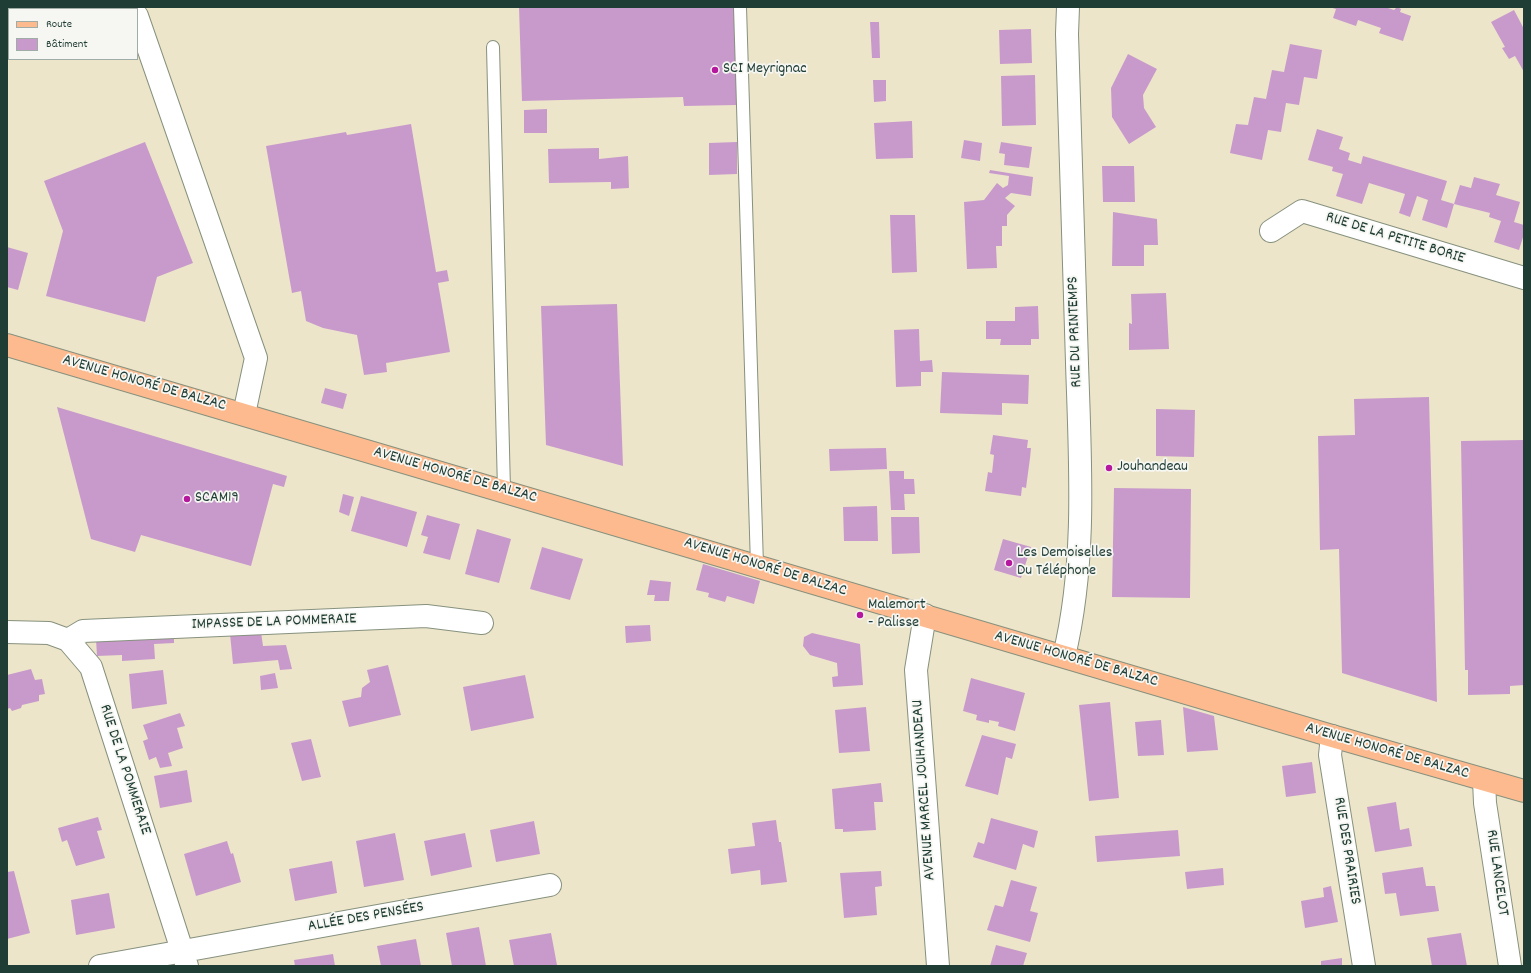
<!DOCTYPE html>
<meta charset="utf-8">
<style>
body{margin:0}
#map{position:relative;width:1531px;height:973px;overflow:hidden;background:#ede5c9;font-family:Dekko,sans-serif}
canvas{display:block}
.frame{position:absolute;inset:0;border:8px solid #1f3d34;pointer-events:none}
.legend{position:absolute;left:8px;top:8px;width:130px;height:52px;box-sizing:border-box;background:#f6f6f2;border:1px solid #a0aca6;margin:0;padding:5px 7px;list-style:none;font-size:12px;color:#1f3d34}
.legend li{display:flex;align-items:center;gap:8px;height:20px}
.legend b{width:20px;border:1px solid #a0aca6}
</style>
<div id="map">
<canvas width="1531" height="973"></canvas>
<div class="frame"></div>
<ul class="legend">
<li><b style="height:5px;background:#fcba8e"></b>Route</li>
<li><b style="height:11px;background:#c89acc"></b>Bâtiment</li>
</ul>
</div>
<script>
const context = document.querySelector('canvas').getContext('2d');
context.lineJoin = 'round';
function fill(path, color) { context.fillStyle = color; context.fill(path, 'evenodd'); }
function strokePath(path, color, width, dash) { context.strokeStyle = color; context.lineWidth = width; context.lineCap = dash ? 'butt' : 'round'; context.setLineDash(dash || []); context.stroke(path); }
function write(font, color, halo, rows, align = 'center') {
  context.font = font + ' Dekko,sans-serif'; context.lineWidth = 3.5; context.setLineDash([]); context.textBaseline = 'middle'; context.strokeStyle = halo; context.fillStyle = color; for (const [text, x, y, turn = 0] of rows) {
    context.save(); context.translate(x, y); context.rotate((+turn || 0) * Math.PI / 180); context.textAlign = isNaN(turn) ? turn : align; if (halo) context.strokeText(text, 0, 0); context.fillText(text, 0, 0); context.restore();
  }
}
fill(new Path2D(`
 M519,7H734L737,105L684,106L683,97L522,101Z
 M1329,7H1385L1394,10L1397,7L1401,9L1400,12L1411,16L1403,41L1379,33L1381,28L1358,20L1356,26L1333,18L1336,9Z
 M1514,10L1524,29V72L1515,56L1509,59L1502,48L1505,47L1491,22Z
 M870,22H879L880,58H872Z
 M1031,29L1032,63L1000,64L999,30Z
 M1290,44L1322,50L1317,79L1304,77L1299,105L1286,103L1281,132L1268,130L1262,160L1230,153L1236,124L1248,125L1254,97L1266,99L1272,70L1284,72Z
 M1128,54L1157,69L1143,95L1144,108L1156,127L1129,144L1112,117L1111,88Z
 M1035,75L1036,125L1002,126L1001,76Z
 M873,80H886V101L874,102Z
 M547,109V133H524V110Z
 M912,121L913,158L876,159L874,123Z
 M411,124L436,272L447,270L449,281L438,283L450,352L386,363L387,372L364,375L357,335L323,328L306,321L301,291L292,293L266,146L346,132L347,135Z
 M1317,129L1343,137L1339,149L1350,153L1348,160L1361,164L1363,156L1447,181L1441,200L1454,204L1447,228L1422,220L1428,200L1417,196L1410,217L1399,213L1405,194L1369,183L1362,204L1336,196L1343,174L1332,171L1333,167L1308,160Z
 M964,140L982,143L980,161L961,158Z
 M145,142L193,263L157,277L145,322L46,296L63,231L44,181Z
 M737,142V174L709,175V143Z
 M1001,142L1032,147L1029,168L1004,165L1005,154L999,153Z
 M599,148V159L628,156L629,188L611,189V182L549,183L548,149Z
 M1102,166H1134L1135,202H1103Z
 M990,170L1033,177L1031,196L1011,193L1005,198L1015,206L1007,215V226H1002V246H996L997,268L967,269L964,202L984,200L997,183L1003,188L1008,185L1009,176L989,173Z
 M1474,177L1500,184L1496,195L1520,202L1514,222L1524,225V234L1519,250L1494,242L1501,221L1489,217L1490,213L1454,204L1460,185L1471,188Z
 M1113,212L1157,219L1158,245H1144V266H1112Z
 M890,215H915L917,272L892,273Z
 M7,247L28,253L18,290L7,287Z
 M1166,293L1169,349L1129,350V323L1132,324L1131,294Z
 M617,304L623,466L546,445L541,306Z
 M1038,306L1039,339H1031V345H1000L1001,339H986V321H1015V307Z
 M919,329L920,361L932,360L933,372H921V386L896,387L894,330Z
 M942,372L1029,375L1028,404L1002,403V415L940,413Z
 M325,388L347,394L343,409L321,403Z
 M1429,397L1437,702L1342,673L1339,549L1320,550L1318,436L1355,435L1354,399Z
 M57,407L287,476L284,487L273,484L251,566L141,535L135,552L91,539Z
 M1156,409L1195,410L1194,457L1156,456Z
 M993,435L1028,440L1027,448H1031L1030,458L1026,488L1022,487L1021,496L985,491L988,472L992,473L994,455L990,454Z
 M1524,440V685L1510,686V694L1468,695V670H1465L1461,441Z
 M886,448L887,469L830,471L829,449Z
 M889,471H904V479H914L915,494H904L905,510H891Z
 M1114,488L1191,489L1190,598L1112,597Z
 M343,494L354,497L349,516L339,512Z
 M361,496L417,512L407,547L351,531Z
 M877,506L878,541H844L843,507Z
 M427,515L460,524L450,560L423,553L428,537L421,535Z
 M891,517H919L920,553L892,554Z
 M477,529L511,539L499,583L465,574Z
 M1003,539L1031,547L1021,578L994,570Z
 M542,547L583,559L570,600L530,589Z
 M703,564L760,581L754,604L727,596L725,602L708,597L709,593L696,590Z
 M650,580L671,582L669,601H654L655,595H647Z
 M650,625L651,641L626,643L625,626Z
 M261,632L263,646L286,645L292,669L280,670L278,660L233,664L230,634Z
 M812,633L860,644L863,685L833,687L832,677L838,676L837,663L810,655L803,646L804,637Z
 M174,636V643L154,644L155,659L122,661V655L97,656L96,639Z
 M388,665L401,715L349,727L342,701L361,697L362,688L370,682L367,670Z
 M31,669L35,680L42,679L45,694L39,695V701L22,705L21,708L12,711L10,708L7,709V675Z
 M163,670L167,704L132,709L129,674Z
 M275,673L278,688L261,690L260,676Z
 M525,675L534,718L471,731L463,687Z
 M971,678L1025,693L1015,731L998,726L999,722L989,720V723L976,720L977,715L963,711Z
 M1110,702L1119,798L1089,801L1079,705Z
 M866,707L870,751L839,753L835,710Z
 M1183,707L1214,716L1218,750L1187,752Z
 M180,713L185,726L177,728L183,748L168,753L172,766L160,768L156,757L149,760L143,741L148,739L143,725Z
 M1161,720L1164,755L1138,756L1135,722Z
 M982,735L1016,744L1012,759L1006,757L998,795L965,786Z
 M311,739L321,777L302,781L291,743Z
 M1312,762L1316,793L1286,797L1282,766Z
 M187,770L192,802L160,808L154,776Z
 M881,783L883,802H874L876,830L843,832V829H835L832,789Z
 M1396,802L1400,830L1409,828L1412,846L1375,852L1367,807Z
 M98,817L102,830L97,831L105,858L76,866L67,840L62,842L58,828Z
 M991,818L1038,831L1034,848L1023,844L1016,870L973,857L978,842L984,844Z
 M776,820L779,842H781L787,882L761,885L760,870L731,874L728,849L755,846L752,823Z
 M534,821L540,854L496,862L490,830Z
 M1178,830L1180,856L1097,862L1095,836Z
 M395,833L404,880L364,887L356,841Z
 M465,833L472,867L431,876L424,841Z
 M227,841L231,854L233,853L241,882L196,896L184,854Z
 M332,861L337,893L295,901L289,869Z
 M1423,867L1426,886H1435L1439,911L1400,916L1396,893L1385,894L1382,873Z
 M1223,868L1224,885L1187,889L1185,872Z
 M14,871L30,933L7,939V872Z
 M881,871L882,886L875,887L877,915L844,918L840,873Z
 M1011,880L1037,887L1030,911L1038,913L1030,942L987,930L995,905L1003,907Z
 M1331,886L1338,922L1305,928L1301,901L1324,897L1323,888Z
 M109,893L115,928L76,935L71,900Z
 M479,927L486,966H452L446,933Z
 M551,933L557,965L514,966L509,940Z
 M1461,933L1467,966H1432L1427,938Z
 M416,939L421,966H381L377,946Z
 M996,945L1027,953L1023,966H990Z
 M333,954L335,966H295L294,960Z
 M1342,958V966H1321V961Z`), '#c89acc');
const lane = new Path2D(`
 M740,7L757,566
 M493,47L504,490`);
const street = new Path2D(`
 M137,16L256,358L244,414
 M1271,231L1302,211L1524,278
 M925,615L916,670L938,966
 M7,632L49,633L68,640L91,667L187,966
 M68,640L83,631L426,616L482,623
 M1064,656C1087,560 1080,460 1077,363C1074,253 1070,144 1067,34L1068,7
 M1332,736L1330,755L1364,966
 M1484,780L1485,803L1510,966
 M100,966L550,885`);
const primary = new Path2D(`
 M7,345L1332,736L1524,791`);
strokePath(lane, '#86917e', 14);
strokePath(street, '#86917e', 24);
strokePath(primary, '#86917e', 24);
strokePath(lane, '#fff', 12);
strokePath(street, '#fff', 22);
strokePath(primary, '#fcba8e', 22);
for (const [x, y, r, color] of [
 [715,70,4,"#b5179e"],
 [1109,468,4,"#b5179e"],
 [187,499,4,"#b5179e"],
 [1009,563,4,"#b5179e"],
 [860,615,4,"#b5179e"]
]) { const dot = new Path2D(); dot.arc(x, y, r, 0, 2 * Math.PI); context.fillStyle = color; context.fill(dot); strokePath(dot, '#f6f6f2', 1.5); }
write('16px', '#1f3d34', '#f6f6f2', [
 ["SCI Meyrignac",723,70],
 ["Jouhandeau",1117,468],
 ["SCAM19",195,499],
 ["Les Demoiselles",1017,554],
 ["Du Téléphone",1017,572],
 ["Malemort",868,606],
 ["- Palisse",868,624]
], 'left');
write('16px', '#1f3d34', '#f6f6f2', [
 ["RUE DE LA PETITE BORIE",1395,239,17],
 ["RUE DU PRINTEMPS",1076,332,-92],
 ["AVENUE HONORÉ DE BALZAC",144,384,16],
 ["AVENUE HONORÉ DE BALZAC",455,476,16],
 ["AVENUE HONORÉ DE BALZAC",765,568,17],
 ["IMPASSE DE LA POMMERAIE",274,623,-2],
 ["AVENUE HONORÉ DE BALZAC",1076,660,16],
 ["AVENUE HONORÉ DE BALZAC",1387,752,16],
 ["RUE DE LA POMMERAIE",124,770,72],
 ["AVENUE MARCEL JOUHANDEAU",925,790,-94],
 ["RUE DES PRAIRIES",1346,851,81],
 ["RUE LANCELOT",1496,873,82],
 ["ALLÉE DES PENSÉES",366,918,-10]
]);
</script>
